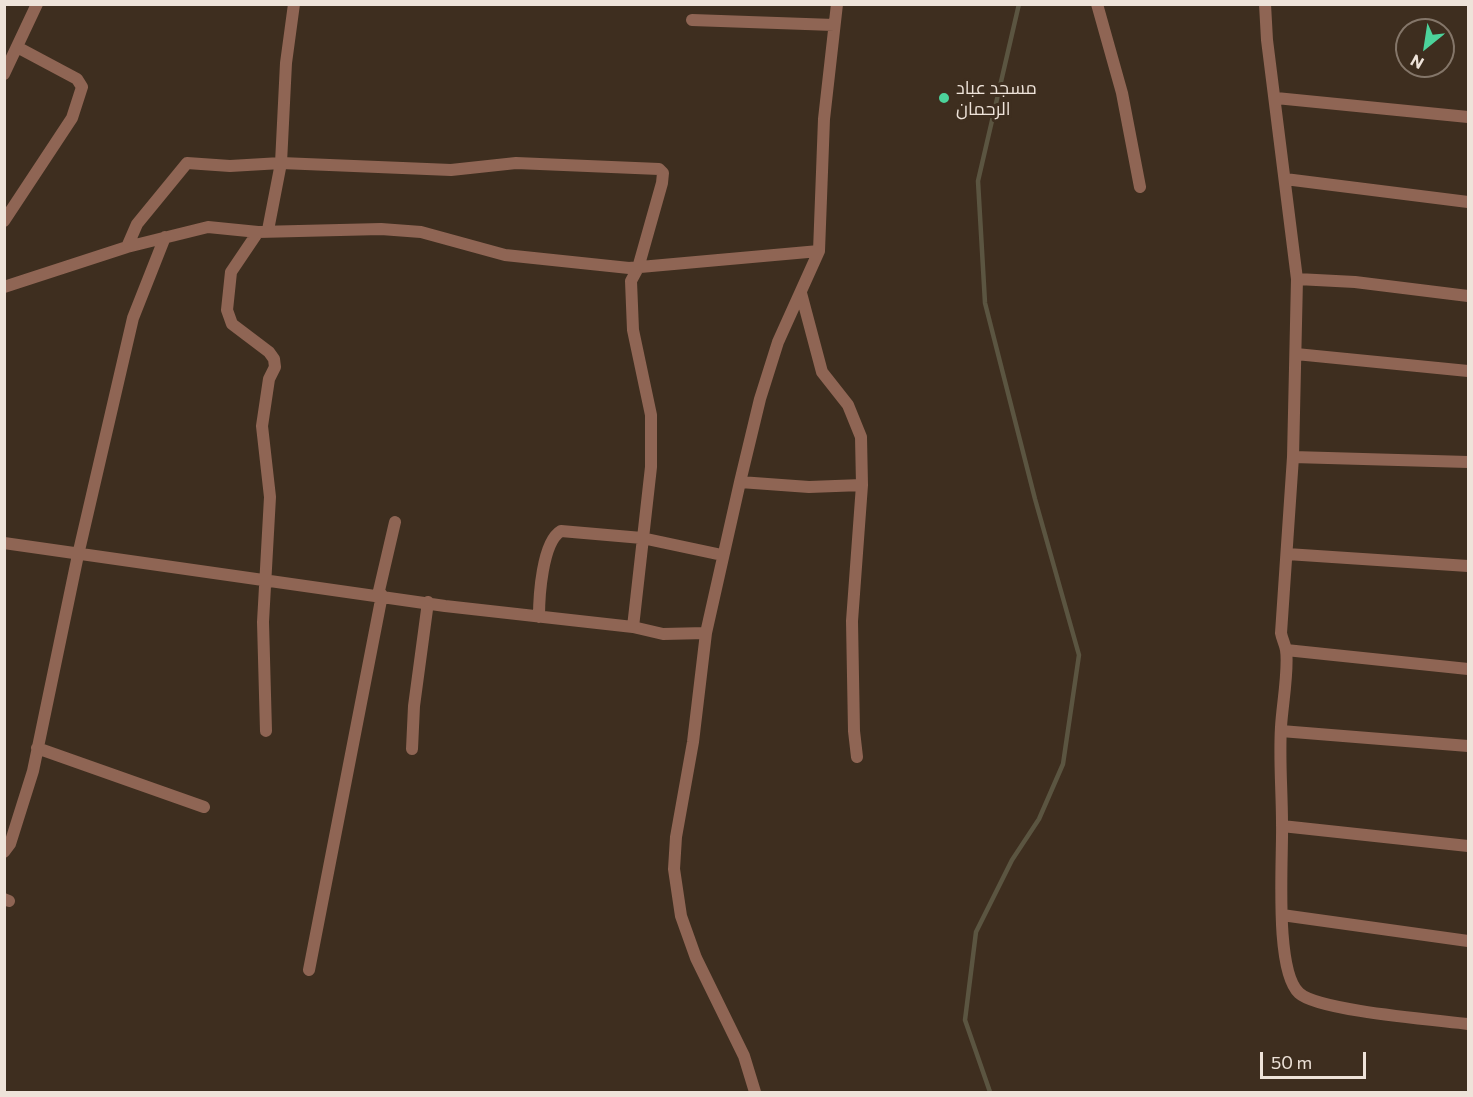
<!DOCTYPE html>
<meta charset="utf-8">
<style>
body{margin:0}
#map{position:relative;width:1473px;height:1097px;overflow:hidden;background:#3e2e1f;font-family:Commissioner,sans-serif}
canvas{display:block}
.frame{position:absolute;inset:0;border:6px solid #eee3d9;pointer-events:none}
.north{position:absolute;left:1395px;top:18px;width:60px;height:60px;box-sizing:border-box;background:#3e2e1f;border:2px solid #847669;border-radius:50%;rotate:210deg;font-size:16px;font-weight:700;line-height:24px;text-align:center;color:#eee3d9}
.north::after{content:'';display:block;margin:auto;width:21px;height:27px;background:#4cd39b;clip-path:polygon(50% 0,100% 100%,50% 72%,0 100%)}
.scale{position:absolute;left:1260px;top:1052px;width:106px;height:27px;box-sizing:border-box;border:3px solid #eee3d9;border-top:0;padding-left:8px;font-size:18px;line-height:21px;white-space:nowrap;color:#eee3d9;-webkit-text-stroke:4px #3e2e1f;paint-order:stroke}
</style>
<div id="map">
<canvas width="1473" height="1097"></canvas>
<div class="frame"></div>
<div class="north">N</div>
<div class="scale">50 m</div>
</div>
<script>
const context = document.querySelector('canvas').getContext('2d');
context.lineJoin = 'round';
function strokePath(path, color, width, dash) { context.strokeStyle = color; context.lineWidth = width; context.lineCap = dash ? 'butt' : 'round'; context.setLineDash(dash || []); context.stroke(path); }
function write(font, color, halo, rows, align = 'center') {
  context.font = font + ' Commissioner,Cairo,sans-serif'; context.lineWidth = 6; context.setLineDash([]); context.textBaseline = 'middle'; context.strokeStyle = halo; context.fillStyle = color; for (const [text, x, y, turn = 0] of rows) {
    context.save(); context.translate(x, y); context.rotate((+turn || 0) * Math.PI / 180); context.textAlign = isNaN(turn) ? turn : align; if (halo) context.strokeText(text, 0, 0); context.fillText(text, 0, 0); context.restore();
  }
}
strokePath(new Path2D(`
 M990,1092L965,1020L976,932L1012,860L1039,819L1063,764L1079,655L1035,499L985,303L978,181L1019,4`), '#5b5541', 4.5);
strokePath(new Path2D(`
 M1097,4L1122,93L1140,187
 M1265,4L1267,40L1297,279L1293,457L1281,633C1282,639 1285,644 1286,650C1289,669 1282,707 1281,727C1279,759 1282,791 1282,823C1283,858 1274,970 1299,993C1318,1011 1437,1020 1468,1024
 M692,20L834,25
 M4,74L37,4
 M1276,98L1468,117
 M1285,179L1468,202
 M4,221L72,118L82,87L77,79L17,47
 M268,230L281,163L286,63L294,4
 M258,232L231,272L227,310L232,324L269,352L274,359L275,367L269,379L262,426L270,497L263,622L266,731
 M127,247L137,224L187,163L230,166L281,163L451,170L516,163L659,169L663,173L662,183L638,268L631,281L633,330L651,415V467L633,627
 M1297,279L1355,282L1468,296
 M4,287L127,247L208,227L258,232L381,229L421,232L505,255L629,268L819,251
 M801,293L822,372L848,405L861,437L862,485L852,621L854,731L857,757
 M1296,354L1468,371
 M1293,457L1468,462
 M740,482L809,487L862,485
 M4,543L445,606L633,627L663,634L706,633
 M1287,554L1468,566
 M378,595L395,522
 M539,617C539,597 542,542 561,531L642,538L722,555
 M1286,650L1468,669
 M1281,731L1468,746
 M37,748L204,807
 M412,749L414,706L428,602
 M1282,826L1468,846
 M4,852L10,844L33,771L78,555L133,318L165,237
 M4,899L9,901
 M1282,915L1468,941
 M309,970L382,595
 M755,1092L744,1056L696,958L681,916L674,869L676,837L693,742L706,633L740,482L760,399L778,342L819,251L824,119L837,4`), '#8f6554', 12);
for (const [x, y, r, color] of [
 [944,98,6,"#4cd39b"]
]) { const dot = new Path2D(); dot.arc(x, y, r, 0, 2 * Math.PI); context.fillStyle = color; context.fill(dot); strokePath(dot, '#3e2e1f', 2); }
write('18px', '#eee3d9', '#3e2e1f', [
 ["مسجد عباد",956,88],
 ["الرحمان",956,109]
], 'left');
</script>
